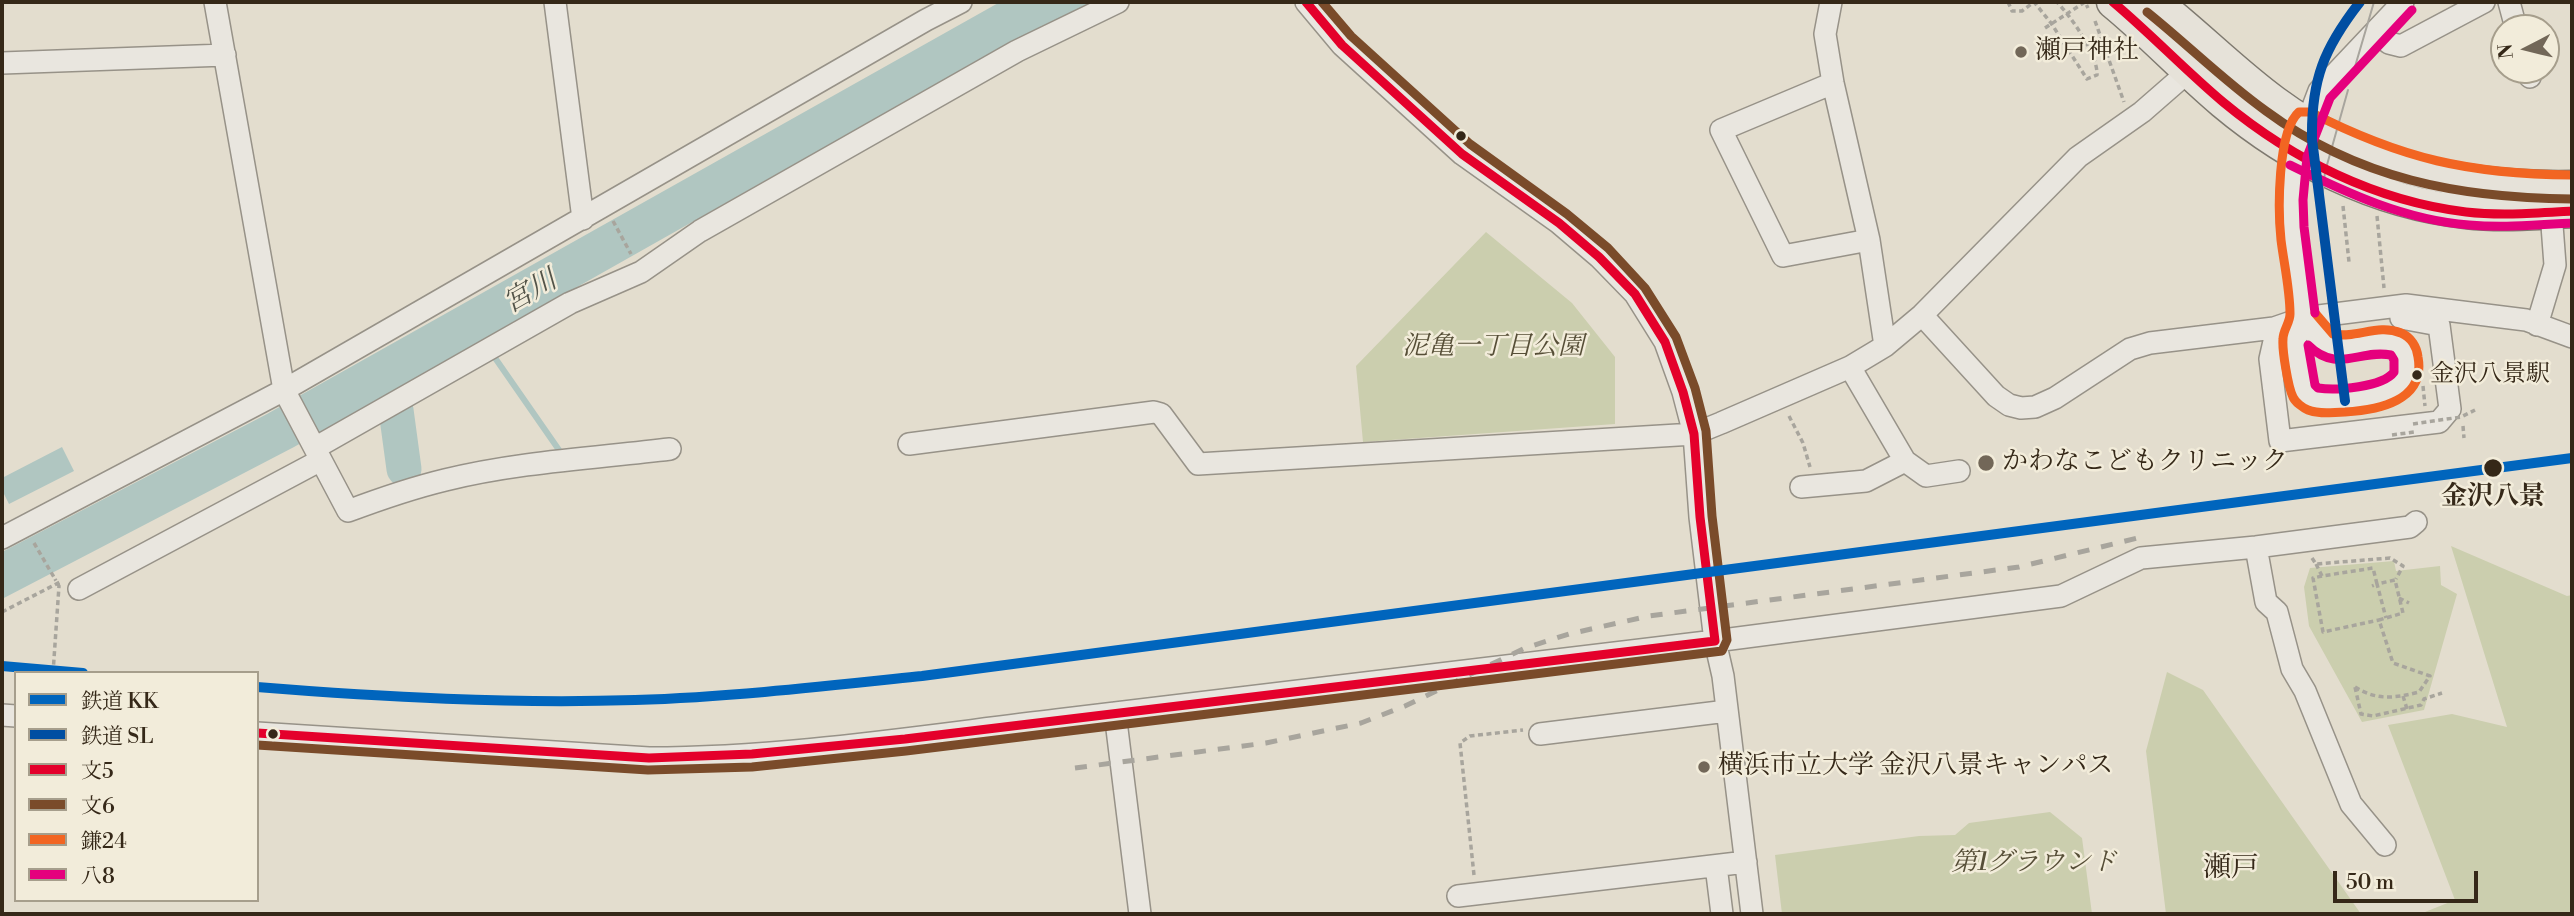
<!DOCTYPE html>
<meta charset="utf-8">
<style>
body{margin:0}
#map{position:relative;width:2574px;height:916px;overflow:hidden;background:#e3ddce;font-family:"Libre Bodoni","Noto Serif JP",serif}
canvas{display:block}
.frame{position:absolute;inset:0;border:4px solid #352818;pointer-events:none}
.legend{position:absolute;left:14px;top:671px;width:245px;height:231px;box-sizing:border-box;background:#f2ecda;border:2px solid #a69e8c;margin:0;padding:9px 12px;list-style:none;font-size:21px;color:#352818}
.legend li{display:flex;align-items:center;gap:14px;height:35px}
.legend b{width:35px;border:2px solid #a69e8c}
.north{position:absolute;left:2490px;top:14px;width:70px;height:70px;box-sizing:border-box;background:#f2ecda;border:2px solid #a69e8c;border-radius:50%;rotate:263deg;font-size:19px;font-weight:700;line-height:28px;text-align:center;color:#352818}
.north::after{content:'';display:block;margin:auto;width:24px;height:32px;background:#726758;clip-path:polygon(50% 0,100% 100%,50% 72%,0 100%)}
.scale{position:absolute;left:2333px;top:871px;width:145px;height:32px;box-sizing:border-box;border:4px solid #352818;border-top:0;padding-left:9px;font-size:21px;line-height:24px;white-space:nowrap;color:#352818;-webkit-text-stroke:5px #f2ecda;paint-order:stroke}
</style>
<div id="map">
<canvas width="2574" height="916"></canvas>
<div class="frame"></div>
<ul class="legend">
<li><b style="height:9px;background:#0065bd"></b>鉄道 KK</li>
<li><b style="height:9px;background:#004ea2"></b>鉄道 SL</li>
<li><b style="height:9px;background:#e4002b"></b>文5</li>
<li><b style="height:9px;background:#7a4b2a"></b>文6</li>
<li><b style="height:9px;background:#f26522"></b>鎌24</li>
<li><b style="height:9px;background:#e5007d"></b>八8</li>
</ul>
<div class="north">N</div>
<div class="scale">50 m</div>
</div>
<script>
const context = document.querySelector('canvas').getContext('2d');
context.lineJoin = 'round';
function fill(path, color) { context.fillStyle = color; context.fill(path, 'evenodd'); }
function strokePath(path, color, width, dash) { context.strokeStyle = color; context.lineWidth = width; context.lineCap = dash ? 'butt' : 'round'; context.setLineDash(dash || []); context.stroke(path); }
function write(font, color, halo, rows, align = 'center') {
  context.font = font + ' "Libre Bodoni","Noto Serif JP",serif'; context.lineWidth = 5; context.setLineDash([]); context.textBaseline = 'middle'; context.strokeStyle = halo; context.fillStyle = color; for (const [text, x, y, turn = 0] of rows) {
    context.save(); context.translate(x, y); context.rotate((+turn || 0) * Math.PI / 180); context.textAlign = isNaN(turn) ? turn : align; if (halo) context.strokeText(text, 0, 0); context.fillText(text, 0, 0); context.restore();
  }
}
fill(new Path2D(`
 M1486,232L1572,303L1615,357V424L1363,442L1356,366Z
 M2451,546L2567,596L2572,595V914H2420L2455,900L2388,725L2452,714L2507,727Z
 M2394,561L2396,571L2440,566L2441,585L2457,594L2424,710L2362,722L2309,626L2304,587L2310,568Z
 M2167,672L2203,690L2361,914H2166L2146,751Z
 M2050,812L2082,838L2092,914H1782L1775,855L1919,836L1955,835L1969,823Z`), '#cbceae');
fill(new Path2D(`
 M1000,2H1107L917,95L294,447L2,599V552L267,414Z
 M62,447L74,471L9,504L2,490V478Z`), '#b0c6c1');
strokePath(new Path2D(`
 M493,355L559,450`), '#b0c6c1', 6);
strokePath(new Path2D(`
 M396,410L404,469`), '#b0c6c1', 35);
const minor = new Path2D(`
 M555,2L583,219
 M1831,2L1825,34L1833,83L1869,240L1885,346
 M2509,2L2516,28
 M2375,32L2389,43L2401,46L2484,2
 M2,63L225,55
 M2528,70L2530,77
 M1833,83L1721,130L1783,256L1869,240
 M1922,315L1996,396L2009,405L2021,408L2035,407L2055,398L2130,349L2150,343L2274,328L2303,318L2406,305L2526,320L2572,337
 M2303,318C2310,327 2319,342 2329,346C2349,353 2373,336 2394,343C2404,346 2406,354 2407,364C2411,402 2349,398 2323,401L2313,399L2304,392L2295,340L2303,318L2292,228L2291,200L2295,154L2319,91L2403,2
 M2537,325L2555,265L2551,212
 M2274,328L2275,337L2270,359L2280,441L2439,422L2450,409L2439,325L2401,318
 M1850,367L1905,461L1926,476L1959,471
 M909,444L1154,412L1161,414L1198,464L1694,434L1721,423L1850,367L1885,346L1922,315L2078,157L2142,112L2189,71
 M315,448L570,303L641,272L700,231L1017,51L1118,2
 M321,460L348,511C380,499 412,488 445,480C518,462 595,458 670,449
 M1801,487L1866,481L1905,461
 M2,538L284,390L926,20L961,2
 M2256,547L2266,602L2277,612L2292,669L2305,691L2351,804L2385,845
 M79,589L321,460L284,390L215,2
 M1115,713L1140,914
 M2,715L16,716
 M257,733L649,758C786,758 922,736 1057,720C1277,694 1496,666 1715,641L1700,517L1694,434L1683,392L1665,342L1635,294L1599,257L1559,223L1462,154L1342,45L1306,2
 M1540,734L1727,711
 M1716,866L1722,914
 M1458,896L1746,862
 M1752,914L1723,676L1715,641L2061,596L2141,558L2256,547L2410,527L2416,522`);
const highway = new Path2D(`
 M2113,2C2151,33 2185,70 2223,102C2291,159 2377,203 2466,212C2501,216 2537,213 2572,211
 M2155,2C2196,34 2233,72 2274,102C2363,168 2464,189 2572,187`);
strokePath(minor, '#979288', 24);
strokePath(highway, '#7e796f', 35);
strokePath(new Path2D(`
 M2008,2L2012,11H2022L2034,2L2051,23L2087,79L2097,75C2098,55 2072,18 2057,2
 M2095,21L2124,102
 M2045,28L2085,2L2088,8
 M2343,206L2349,262
 M2377,216L2384,288
 M613,221L631,254
 M2423,386L2425,406
 M1789,416L1803,443L1810,467
 M2463,426L2464,438
 M34,543L55,579
 M2312,558L2316,564L2390,558L2403,566L2396,579
 M2316,564L2322,576L2373,568L2377,584L2372,586
 M2322,576L2313,578L2323,632L2379,620
 M2399,598L2409,603
 M2,612L62,581
 M2355,687C2377,701 2395,698 2419,692L2430,676L2393,663L2379,620L2403,613L2395,580L2377,584L2386,618
 M2355,687L2361,714L2373,716L2421,705L2424,699L2442,693
 M2403,696L2407,709
 M1474,875L1460,743L1470,736L1523,730`), '#a8a59d', 3.5, [5, 3.5]);
strokePath(minor, '#e9e6df', 21);
strokePath(highway, '#e6e2d9', 32);
strokePath(new Path2D(`
 M2354,70L2374,2
 M2321,208L2325,172L2348,90`), '#a8a59d', 2);
strokePath(new Path2D(`
 M1075,768L1266,743L1361,723L1405,706L1525,648L1569,634L1649,616L2019,567L2146,536`), '#a8a59d', 5, [12, 12]);
strokePath(new Path2D(`
 M2413,424L2461,417L2475,410
 M2392,435L2414,432
 M53,673L59,586L55,579`), '#a8a59d', 3.5, [5, 3.5]);
strokePath(new Path2D(`
 M2113,2C2151,34 2185,70 2223,102C2293,160 2376,201 2466,212C2501,216 2537,213 2572,211
 M257,733L649,758L752,754L905,739L1715,641L1700,517L1694,434L1683,392L1665,342L1635,294L1599,257L1559,223L1462,154L1342,45L1306,2`), '#e4002b', 9);
strokePath(new Path2D(`
 M2147,12C2187,44 2224,81 2266,111C2358,179 2459,198 2572,199
 M257,745L648,770L752,767L906,751L1722,651L1727,640L1712,516L1706,431L1695,388L1676,337L1645,288L1608,248L1567,214L1470,144L1351,36L1322,2`), '#7a4b2a', 9);
strokePath(new Path2D(`
 M2315,313L2333,334C2356,339 2378,323 2401,333C2411,337 2417,347 2418,357C2426,401 2378,410 2345,412C2333,412 2320,415 2308,410C2303,408 2295,402 2293,397C2288,387 2282,350 2283,339C2283,330 2290,323 2290,314C2290,290 2284,264 2281,240C2278,212 2277,131 2299,112H2310C2402,159 2469,174 2572,175`), '#f26522', 9);
strokePath(new Path2D(`
 M2290,165C2347,193 2405,220 2469,225C2503,228 2538,225 2572,223
 M2315,313L2304,227L2303,200L2307,157L2330,98L2412,10
 M2308,345C2337,374 2359,349 2391,355L2394,360V372C2383,387 2336,391 2318,388L2315,385Z`), '#e5007d', 9);
strokePath(new Path2D(`
 M2,666L83,673
 M257,687C383,697 509,704 635,700C731,697 827,686 922,676L2572,458`), '#0065bd', 10);
strokePath(new Path2D(`
 M2345,401L2312,139C2311,80 2324,48 2360,2`), '#004ea2', 10);
for (const [x, y, r, color] of [
 [2021,52,7,"#726758"],
 [1461,136,6,"#352818"],
 [2417,375,6,"#352818"],
 [1986,463,9,"#726758"],
 [2493,468,10,"#352818"],
 [273,734,6,"#352818"],
 [1704,767,7,"#726758"]
]) { const dot = new Path2D(); dot.arc(x, y, r, 0, 2 * Math.PI); context.fillStyle = color; context.fill(dot); strokePath(dot, '#f2ecda', 2.5); }
write('24px', '#352818', '#f2ecda', [
 ["金沢八景駅",2430,375]
], 'left');
write('26px', '#352818', '#f2ecda', [
 ["瀬戸神社",2035,52],
 ["かわなこどもクリニック",2002,463],
 ["横浜市立大学 金沢八景キャンパス",1718,767]
], 'left');
write('italic 26px', '#564e37', '#f2ecda', [
 ["泥亀一丁目公園",1493,348],
 ["第1グラウンド",2034,864]
]);
write('bold 26px', '#352818', '#f2ecda', [
 ["金沢八景",2493,498]
]);
write('italic 28px', '#535449', '#f2ecda', [
 ["宮川",531,293,-30]
]);
write('28px', '#352818', '#f2ecda', [
 ["瀬戸",2231,869]
]);
</script>
